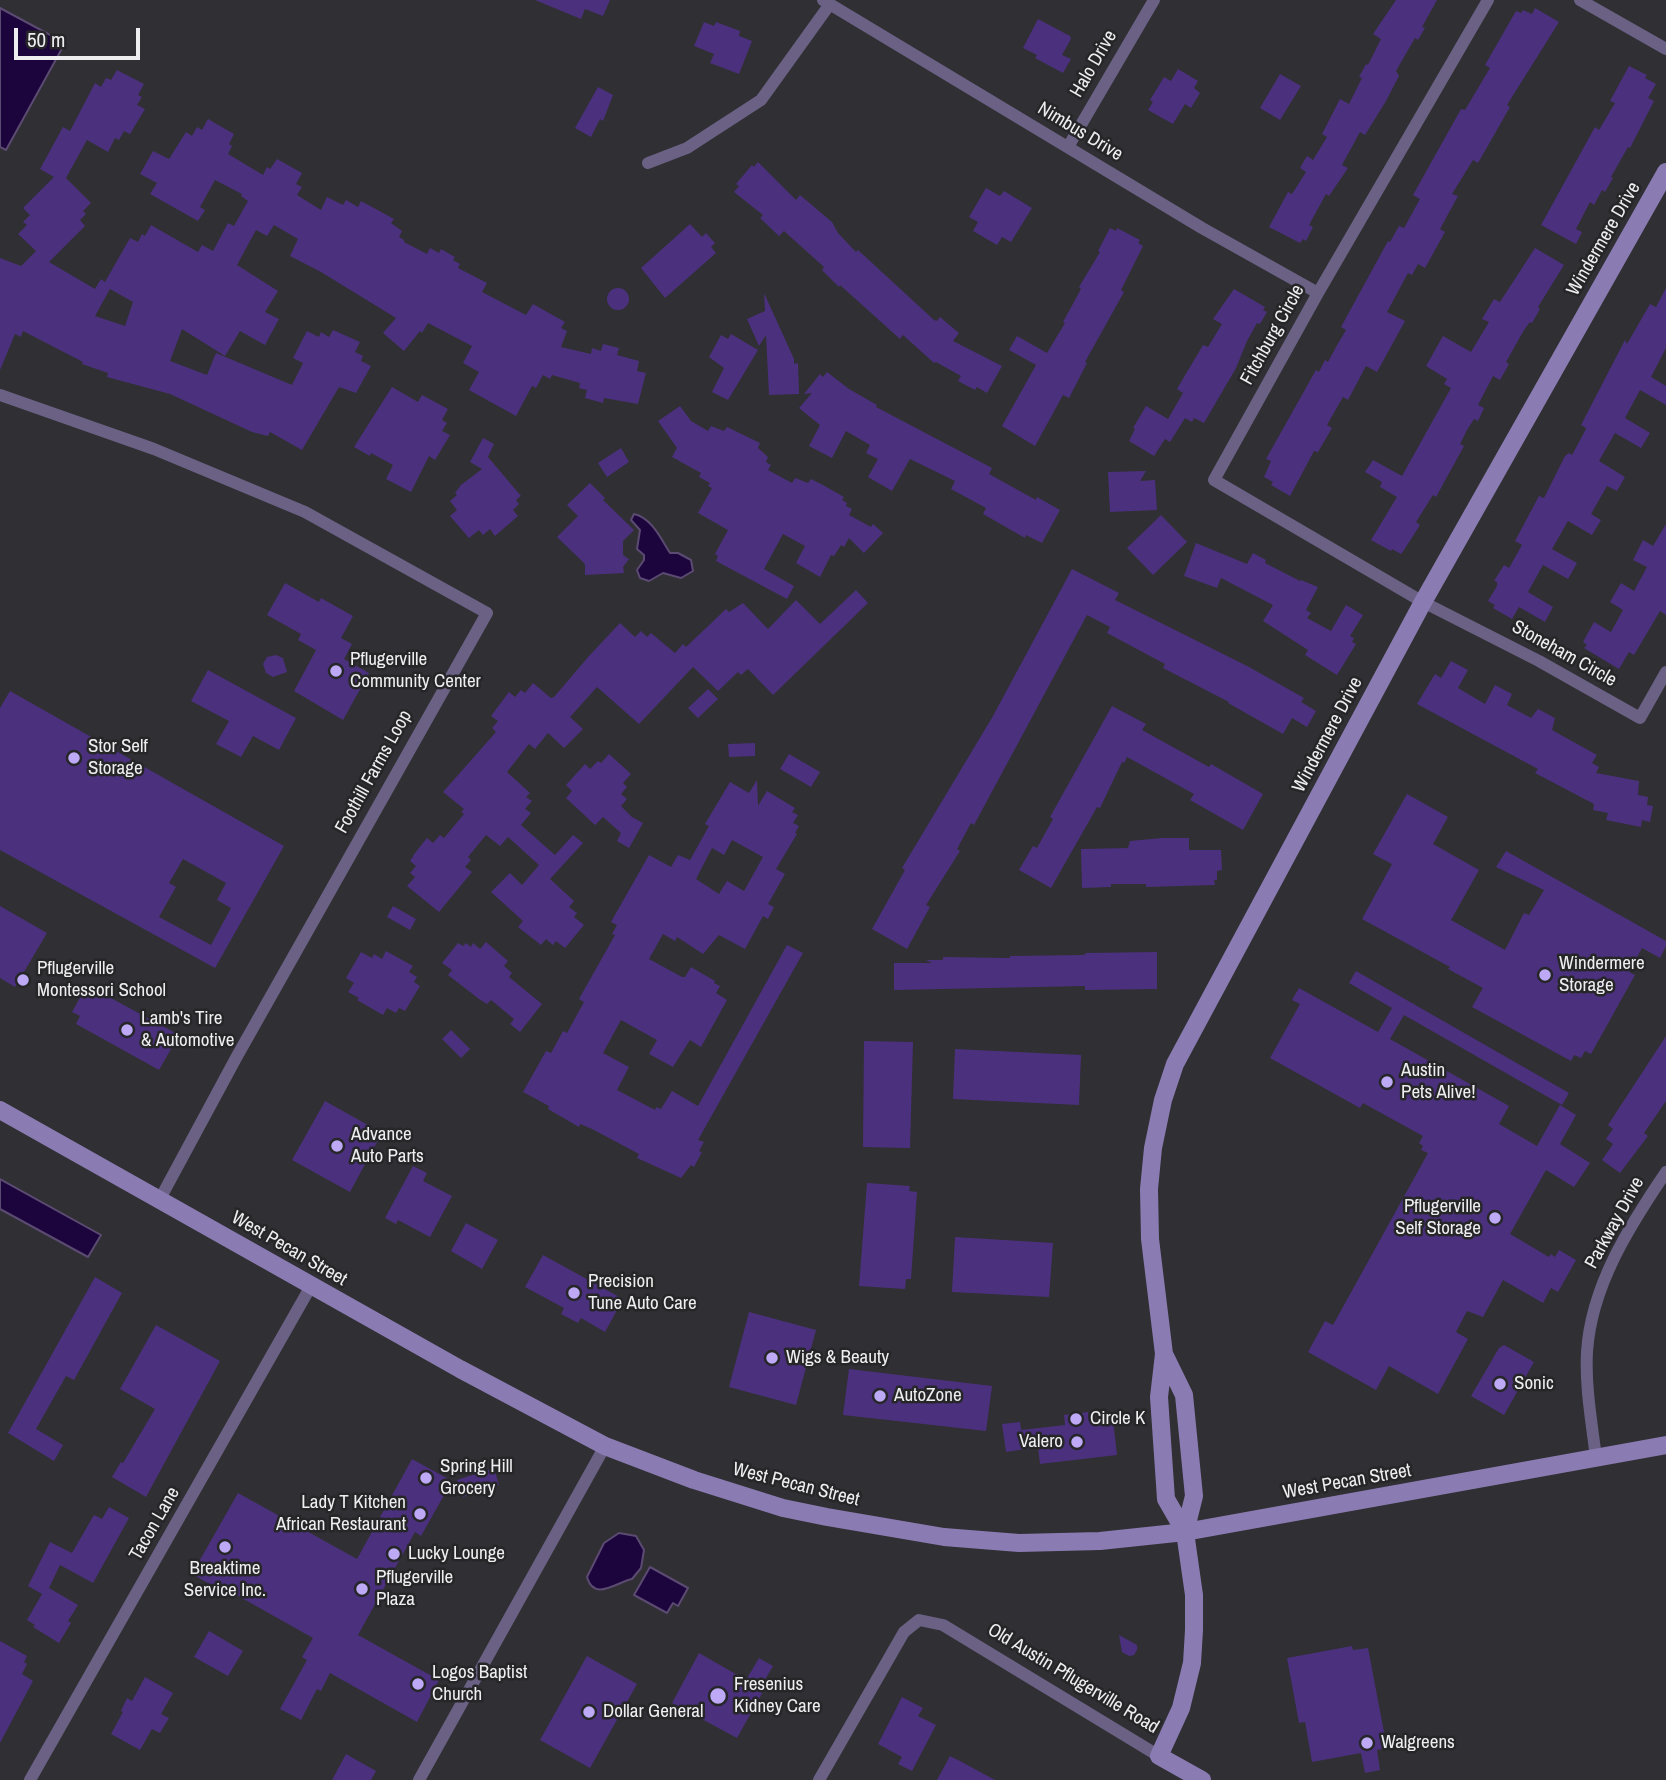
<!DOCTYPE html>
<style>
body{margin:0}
#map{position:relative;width:1666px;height:1780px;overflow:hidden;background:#302f33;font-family:"Archivo Narrow",sans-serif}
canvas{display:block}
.scale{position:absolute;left:14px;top:28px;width:126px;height:32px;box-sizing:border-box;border:4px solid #eeeef0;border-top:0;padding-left:9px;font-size:21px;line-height:24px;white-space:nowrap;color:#eeeef0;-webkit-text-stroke:5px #262629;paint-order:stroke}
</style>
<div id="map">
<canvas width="1666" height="1780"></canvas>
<div class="scale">50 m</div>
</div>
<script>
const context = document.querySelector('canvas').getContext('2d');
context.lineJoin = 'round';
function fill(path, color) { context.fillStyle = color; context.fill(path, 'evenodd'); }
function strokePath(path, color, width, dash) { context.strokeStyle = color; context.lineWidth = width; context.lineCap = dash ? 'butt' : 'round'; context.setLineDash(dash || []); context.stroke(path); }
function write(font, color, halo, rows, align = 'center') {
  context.font = font + ' "Archivo Narrow",sans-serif'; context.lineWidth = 5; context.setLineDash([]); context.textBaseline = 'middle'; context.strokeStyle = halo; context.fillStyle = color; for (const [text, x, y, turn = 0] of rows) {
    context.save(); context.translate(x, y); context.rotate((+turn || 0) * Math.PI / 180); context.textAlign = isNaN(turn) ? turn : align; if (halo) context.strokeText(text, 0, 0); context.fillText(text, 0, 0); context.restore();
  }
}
const water = new Path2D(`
 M0,8L65,43L6,150L0,147Z
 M634,514C652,518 661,539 670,553H678L691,560L693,571L681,578L663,573L649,581L640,578L637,570L644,560V555L637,549L640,530L631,520Z
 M0,1179L101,1235L88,1257L0,1209Z
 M619,1533L636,1536L644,1550L641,1568L632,1579C617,1582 594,1602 587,1577L604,1543Z
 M650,1567L688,1588L678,1606L673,1603L667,1613L634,1595Z`);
fill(water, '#1c043c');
strokePath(water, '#5b4a72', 2);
fill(new Path2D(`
 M535,0H610L603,16L585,9L581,19Z
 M1396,0H1437L1422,27L1425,28L1418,40L1415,38L1396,71L1399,76L1386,101L1365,135L1360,132L1342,165L1348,168L1329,196L1326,194L1309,225L1313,227L1306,241L1303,239L1300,243L1269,227L1288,192L1292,194L1306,172L1300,168L1307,156L1313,160L1327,137L1322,134L1340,99L1349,104L1362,78L1359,77L1366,64L1368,65L1381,39L1373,34Z
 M1535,8L1559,22L1507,105L1510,107L1478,163L1473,160L1452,194L1458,196L1440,229L1445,232L1425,268L1418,264L1412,275L1408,273L1387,312L1405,321L1377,372L1366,366L1348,400L1343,397L1327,425L1332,428L1318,452L1314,451L1290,496L1271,485L1273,482L1264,477L1271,461L1266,459L1316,370L1319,372L1325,360L1328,362L1336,347L1346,330L1341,327L1388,241L1390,242L1399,226L1404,228L1420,199L1413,195L1461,109L1465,110L1490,68L1485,65L1516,11L1521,13L1523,10L1532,14Z
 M1038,19L1070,36L1071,39L1062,55L1071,59L1063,73L1035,58L1037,55L1023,48Z
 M704,22L714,26L716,22L740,31L739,36L752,41L739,74L710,63L714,54L694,46Z
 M1629,66L1647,75L1645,78L1656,84L1648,98L1654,101L1630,148L1628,147L1611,177L1613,178L1605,192L1602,190L1594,205L1590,202L1576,229L1582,232L1576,244L1541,225L1595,127L1599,130L1615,103L1610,101Z
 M1178,69L1198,81L1194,88L1200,93L1191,108L1185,104L1173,124L1148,110L1153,102L1150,100L1164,77L1171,81Z
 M117,70L144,84L138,95L142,97L137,105L145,109L130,134L124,131L119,140L115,138L108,152L87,140L66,178L91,203L83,211L86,214L80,220L85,226L49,262L95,289L101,279L105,282L130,238L138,242L142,234L145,236L151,225L198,252L202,245L213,251L228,223L234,226L248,201L241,196L242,194L215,180L200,207L205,210L198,221L150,194L157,183L140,174L153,151L169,159L186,132L192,136L197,127L202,130L208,119L234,134L229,144L232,146L228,154L263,175L267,167L270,169L277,159L302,173L296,184L302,187L297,195L321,210L327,197L343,205L346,200L358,207L361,201L394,219L391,223L402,231L399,237L404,240V242L427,254L430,248L439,253L441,249L455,257L453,260L460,264L458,268L487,283L482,292L526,315L533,304L565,322L561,328L567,331L561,347L591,354L592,348L601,351L603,344L619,348L617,355L639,361L637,371L646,373L638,404L604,398L603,403L585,398L587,390L579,388L580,383L552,375L550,379L543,375L536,388L532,386L516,416L469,390L479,372L463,363L472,346L428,323L422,333L420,331L404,351L383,333L396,318L321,272L290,256L298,239L274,225L267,236L256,230L237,265L278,291L265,312L279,319L265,345L240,331L225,356L182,329L170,361L207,375L216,353L292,385L303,363L293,358L307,331L319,337L321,332L329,337L333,330L360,342L355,352L363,356L361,361L371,366L356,393L339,387L302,450L270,432L268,436L252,432L170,394L107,377L108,373L82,364L83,362L23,331L21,337L15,334L0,370V258L21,266L36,251L18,234L27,225L23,222L30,215L23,208L54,177L40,169L63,127L70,131L95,83L101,87L106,78L111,80ZM110,289L133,302L125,326L95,316Z
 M1280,74L1301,86L1280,120L1260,108Z
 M598,87L613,95L603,121L600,119L591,137L575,128Z
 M758,162L796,200L800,195L832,222L838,233L856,252L858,250L934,320L937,321L940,317L959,333L953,341L1002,366L987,393L977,387L975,390L958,381L961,376L936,362L934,363L903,335L900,339L840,285L839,287L822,270L824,267L784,231L779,236L760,218L763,215L734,192L739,186L736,184L752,165L754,167Z
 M986,188L1000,196L1004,191L1032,208L1011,242L1002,237L997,245L973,231L978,222L969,217Z
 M690,224L702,237L706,233L715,243L711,247L716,253L665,298L641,268Z
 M1110,228L1116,231L1117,228L1140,240L1138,243L1143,246L1121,290L1124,292L1085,362L1087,363L1069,398L1063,395L1035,446L1002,426L1036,365L1009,350L1017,336L1047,353L1065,323L1063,322L1081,289L1079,287L1100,252L1098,251Z
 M1535,248L1564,265L1538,307L1540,309L1532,323L1530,322L1524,330L1506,362L1509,364L1500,380L1493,376L1478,405L1484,408L1478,421L1474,419L1467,430L1460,444L1464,446L1436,497L1433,495L1416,522L1420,525L1404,550L1401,554L1392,549L1391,551L1371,540L1397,497L1380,487L1382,482L1365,472L1373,460L1402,476L1451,388L1444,384L1447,379L1426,366L1443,336L1471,352L1489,322L1482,319L1494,299L1500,302Z
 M1666,288V348L1651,377L1666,386V405L1640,390L1625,418L1650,433L1641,448L1615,433L1599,461L1625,477L1617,491L1607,486L1591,514L1601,520L1592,535L1568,521L1552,549L1577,563L1568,579L1543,565L1528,592L1553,607L1545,622L1519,607L1512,619L1493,608L1495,605L1488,601L1497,586V582L1494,581L1504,565L1509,568L1522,545L1515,541L1539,496L1544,498L1565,456L1569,453L1572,455L1585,431L1586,428L1581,425L1625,340L1627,344L1650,304L1656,307Z
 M607 299a11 11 0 1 1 22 0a11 11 0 1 1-22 0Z
 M1234,289L1265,307L1263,310L1267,312L1260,324L1257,323L1247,341L1236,368L1204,423L1194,418L1192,422L1185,418L1170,442L1165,439L1154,456L1129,441L1135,429L1133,428L1146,406L1168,419L1183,393L1177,389L1203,345L1208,347L1222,324L1213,319Z
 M764,293L794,359V364L798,363L799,394L769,395L766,335L759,346L747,319L765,311Z
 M731,334L758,350L728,400L712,392L724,368L709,357L721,335L728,339Z
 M827,372L849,389L877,405L876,407L992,468L989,474L1036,500L1037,497L1060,510L1042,543L1026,535L1025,538L983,514L986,508L951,489L955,481L910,459L892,491L868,477L878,459L866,453L870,445L846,431L832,458L809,446L820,425L799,408L812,393L804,394L820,374L823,377Z
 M392,387L418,402L422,395L448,409L442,420L447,423L442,431L450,435L435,460L429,456L411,492L386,479L393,465L371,453L370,456L354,447Z
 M680,406L691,421L708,431L711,426L724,431L727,427L760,443L758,448L768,457L766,462L771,465L768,470L792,483L795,478L808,483L811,479L823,485L844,497L842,500L847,503L846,506L852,509L849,515L871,527L873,524L883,533L864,553L849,538L844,547L841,545L834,556L831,555L820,577L796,563L805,546L783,534L764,569L794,586L787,599L716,561L718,556L715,554L728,530L698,513L712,488L708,486L710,483L699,477L701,473L672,457L677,448L658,421Z
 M483,438L494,444L488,457L521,496L516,500L519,504L513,510L518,516L495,536L490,529L483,535L479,530L469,538L450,516L457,510L450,501L457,495L455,493L461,485L482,469L470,462Z
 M621,448L629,462L607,477L598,463Z
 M1146,471L1140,481L1155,480L1157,510L1110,512L1108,472Z
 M590,483L605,498L603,500L634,530L623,541V555L629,559L623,567L624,573L585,575V564L557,537L578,516L567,505Z
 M1161,515L1187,542L1153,575L1127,548Z
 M1666,524V615L1660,611L1634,655L1629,652L1619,669L1584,648L1587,645L1583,642L1594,622L1611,632L1623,610L1610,602L1621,583L1634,591L1647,567L1633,560L1643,540L1653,546Z
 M1196,543L1247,564L1253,553L1266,560L1265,563L1300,581L1301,580L1318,587L1306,610L1311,613L1307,618L1331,631L1346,605L1363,615L1350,636L1354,638L1352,642L1356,644L1337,675L1305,655L1308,650L1263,621L1273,605L1221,578L1217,588L1184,576Z
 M1072,569L1119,593L1115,600L1249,667L1304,698L1301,702L1316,711L1307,727L1292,718L1283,734L1228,703L1229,702L1163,668L1165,664L1107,633L1110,627L1087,615L974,825L971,823L957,849L960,851L926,905L930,907L907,949L872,929L905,870L902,868L993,716Z
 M285,583L319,602L321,598L353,616L341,638L352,644L344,659L369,673L343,720L294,691L316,650L298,640L301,634L267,615Z
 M856,590L868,603L773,695L748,669L741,675L738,672L718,691L693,667L639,724L597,687L570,717L583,729L564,748L548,733L535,749L529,744L507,772L530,793L526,797L532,801L525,809L531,813L521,825L555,855L573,835L583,843L550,879L574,901L569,907L577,913L574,917L584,925L565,948L556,941L553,945L546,939L541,945L518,927L523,921L491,892L510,873L522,885L539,865L508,837L500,846L486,835L468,857L471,860L465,867L472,872L439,912L407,886L415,877L410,873L416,866L410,861L415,853L427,838L433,843L440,835L444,838L464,814L461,812L464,809L443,792L496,732L492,728L498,721L491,716L509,692L515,697L521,690L525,693L533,683L551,698L554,697L589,656L620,623L635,637L641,631L647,637L651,633L675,653L683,644L686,647L726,609L729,612L743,603L768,629L796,600L820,624Z
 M276,655L283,658L287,672L273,677L266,673L263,664L267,657Z
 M1451,661L1468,670L1458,688L1485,704L1495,685L1512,694L1507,705L1531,718L1538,709L1555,718L1552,730L1597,755L1592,763L1599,767L1596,773L1639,781L1638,795L1648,797L1647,805L1653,806L1650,822L1642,820L1641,827L1606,820L1608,813L1593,810L1594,804L1535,773L1538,769L1417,704L1435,674L1441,678Z
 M208,670L296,718L279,750L253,736L241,757L216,744L229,721L191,701Z
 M708,689L718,699L698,718L688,708Z
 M10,691L284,846L215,968L0,850V708ZM183,859L226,883L217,900L231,908L211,945L159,917L176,887L169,883Z
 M1112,706L1146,724L1142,730L1209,767L1211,764L1263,794L1243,830L1190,800L1194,794L1127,757L1124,763L1122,762L1100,808L1097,807L1051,888L1019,870L1033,846L1037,848L1053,819L1050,817Z
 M755,743V756L729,757L728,744Z
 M609,754L631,774L623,783L627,787L621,794L627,799L621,806L632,817L643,823L629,848L617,841L621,833L603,817L595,825L566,798L572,791L566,785L585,764L590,769L598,761L601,763Z
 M789,754L820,772L811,787L780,769Z
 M757,780L758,806L767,791L795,808L792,812L798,815L793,823L799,826L795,833L797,834L776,869L785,874L768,904L774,907L768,919L763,916L745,949L719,935L703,954L677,937L675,941L663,934L649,959L682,977H685L691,967L715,981L714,983L720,986L716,993L727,1000L701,1047L690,1040L673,1067L649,1054L657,1040L621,1020L603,1053L629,1067L617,1090L655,1110L656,1107L661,1109L672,1091L698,1106L787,945L803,953L698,1140L704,1142L699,1151L702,1152L694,1167L691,1165L681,1178L637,1158L639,1154L592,1129L580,1124L579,1127L548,1109L549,1106L523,1092L546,1051L551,1053L563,1031L567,1033L584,1002L579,999L615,935L612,934L617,925L611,922L649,855L671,867L678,855L690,860L709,826L705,824L730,782L749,793ZM732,840L763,857L744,891L727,881L719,894L696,879L712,848L724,855Z
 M1407,794L1448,817L1433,844L1479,870L1451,920L1505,950L1524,913L1529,915L1544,890L1496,867L1506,851L1666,941V946L1660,958L1642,948L1629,972L1635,975L1591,1054L1585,1051L1581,1058L1574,1055L1571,1061L1472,1007L1483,988L1448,969L1450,967L1362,919L1392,864L1373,854Z
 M1162,838H1189V850H1221L1222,870L1217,871V880H1214L1215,885L1146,887V884H1111V887L1082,888L1081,849L1128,848L1130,841Z
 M0,906L47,933L15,987L0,978Z
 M393,906L416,919L410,930L387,917Z
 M486,942L508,961L504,966L512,973L509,977L542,1004L520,1032L510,1024L514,1019L491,1000L487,1004L479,999L448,975L452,970L442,963L458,943L463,946L466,943L471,947L473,943L480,949Z
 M386,951L413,966L409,972L417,977L414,982L420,986L405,1011L399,1008L396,1013L387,1008L383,1015L357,1000L359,998L348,992L354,983L346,978L361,952L372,958L374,954L382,959Z
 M1157,952V989L1085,990V986L894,990V963H932L926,960H943V957L1010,958V956L1084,955L1086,953Z
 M1356,971L1569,1093L1562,1105L1404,1015L1390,1039L1509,1106L1499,1124L1537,1146L1560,1105L1576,1115L1560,1144L1590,1163L1574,1187L1546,1170L1510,1234L1549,1257L1551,1254L1555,1257L1559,1250L1576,1260L1558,1292L1551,1288L1543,1303L1503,1280L1483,1317L1467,1311L1456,1332L1468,1339L1438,1394L1389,1366L1376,1390L1308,1352L1325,1321L1333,1325L1428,1153L1421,1150L1423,1146L1419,1143L1423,1136L1363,1103L1360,1108L1270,1058L1300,1004L1292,1000L1299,988L1378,1032L1392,1008L1349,983Z
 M87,985L179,1035L159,1070L76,1024L80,1016L72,1012Z
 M451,1030L470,1049L461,1058L442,1039Z
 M1666,1036V1101L1644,1133L1648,1136L1620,1173L1602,1160L1613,1144L1606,1139L1613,1129L1608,1125Z
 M864,1041L913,1042L910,1148L863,1147Z
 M955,1049L1081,1055L1079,1105L953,1099Z
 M325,1101L382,1133L350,1192L292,1160Z
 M413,1166L427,1173L423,1181L452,1196L430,1237L398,1220L396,1224L385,1218Z
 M867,1183L910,1186L909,1191L917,1192L911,1279H906L905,1289L859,1286Z
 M466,1223L498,1240L482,1269L451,1251Z
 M955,1237L1053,1243L1049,1297L952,1292Z
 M543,1255L623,1299L605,1332L581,1318L578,1323L561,1314L564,1308L525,1287Z
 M95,1277L122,1293L74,1380L66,1376L36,1429L63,1445L54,1461L8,1433Z
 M749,1312L816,1330L796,1405L729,1387Z
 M156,1325L220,1361L146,1497L112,1477L121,1462L123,1463L155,1409L120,1389Z
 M1504,1345L1534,1362L1504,1415L1471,1396L1499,1348Z
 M849,1369L992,1386L986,1431L843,1415Z
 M1088,1412L1089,1422L1113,1420L1117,1455L1040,1464L1038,1447L1006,1452L1002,1424L1020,1422L1021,1430L1065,1425L1064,1415Z
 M412,1459L452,1481L421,1536L415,1532L358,1635L439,1680L417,1722L330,1673L321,1691L317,1689L301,1720L280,1709L307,1660L302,1657L313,1638L217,1584L215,1587L192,1574L238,1493L357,1559Z
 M494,1468L499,1485L463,1497L457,1480Z
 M109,1507L129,1518L93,1583L60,1565L49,1588L78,1605L68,1621L71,1623L59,1643L33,1627L35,1625L27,1620L42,1594L28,1586L50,1542L72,1553L94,1515L102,1519Z
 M209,1631L243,1651L228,1676L194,1657Z
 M1119,1635L1137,1645V1650L1134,1655L1129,1656L1122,1652Z
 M0,1641L27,1656L24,1662L27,1664L22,1674L33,1681L0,1743Z
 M1352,1646L1353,1650L1368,1648L1387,1748L1377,1750L1380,1770L1365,1773L1361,1753L1312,1762L1305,1722L1299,1723L1287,1658Z
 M699,1653L746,1680L759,1658L773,1666L760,1688L764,1690L737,1738L672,1703Z
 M587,1656L637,1684L590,1768L540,1740Z
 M145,1677L173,1693L161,1714L169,1718L160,1733L152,1729L140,1750L111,1734L123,1712L121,1711L127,1698L132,1701Z
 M902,1697L923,1708L918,1716L936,1725L912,1771L898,1764L902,1757L878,1744Z
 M346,1754L376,1771L371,1780H332Z
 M950,1756L960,1761L995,1780H937Z`), '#4b317d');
strokePath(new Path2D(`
 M823,0L1202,228L1318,293
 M1488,0L1318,293L1214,480L1423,602L1539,661L1640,718L1666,672
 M1580,0L1666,49
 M1068,147L1154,0
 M648,163L687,148L761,100L830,4
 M0,395L154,449L305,512L487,613L236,1058L160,1199
 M1596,1458C1592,1424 1585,1387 1587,1352C1591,1286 1630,1225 1666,1172
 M30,1780L311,1286
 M419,1780L605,1446
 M819,1780L904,1632L919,1620L943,1625L1159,1756`), '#6a6184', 12);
strokePath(new Path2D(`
 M0,1110L460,1369L605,1446L694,1480L783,1508L827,1517L944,1537L1019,1543L1100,1541L1185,1532L1666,1445
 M1164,1354L1184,1395L1194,1496L1185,1532L1194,1595V1630L1192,1663L1181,1708L1159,1756L1202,1780
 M1185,1532L1166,1499L1159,1397L1164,1354L1150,1239L1149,1189L1153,1148L1163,1100L1175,1064L1423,602L1666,172`), '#8a7cb3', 18);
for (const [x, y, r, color] of [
 [336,671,7,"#bda9f5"],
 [74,758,7,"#bda9f5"],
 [1545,975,7,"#bda9f5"],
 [23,980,7,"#bda9f5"],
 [127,1030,7,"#bda9f5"],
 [1387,1082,7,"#bda9f5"],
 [337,1146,7,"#bda9f5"],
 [1495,1218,7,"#bda9f5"],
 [574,1293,7,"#bda9f5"],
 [772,1358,7,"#bda9f5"],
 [1500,1384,7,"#bda9f5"],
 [880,1396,7,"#bda9f5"],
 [1076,1419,7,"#bda9f5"],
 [1077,1442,7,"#bda9f5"],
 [426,1478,7,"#bda9f5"],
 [420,1514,7,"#bda9f5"],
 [225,1547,7,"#bda9f5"],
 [394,1554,7,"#bda9f5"],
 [362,1589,7,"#bda9f5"],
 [418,1684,7,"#bda9f5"],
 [718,1696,9,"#bda9f5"],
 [589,1712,7,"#bda9f5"],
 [1367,1743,7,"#bda9f5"]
]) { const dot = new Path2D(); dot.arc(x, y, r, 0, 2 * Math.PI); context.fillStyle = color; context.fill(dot); strokePath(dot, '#262629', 2.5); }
write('19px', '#eeeef0', '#262629', [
 ["Halo Drive",1094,64,-60],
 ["Nimbus Drive",1080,132,31],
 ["Windermere Drive",1604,239,-60],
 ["Fitchburg Circle",1273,335,-61],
 ["Stoneham Circle",1564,654,29],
 ["Windermere Drive",1328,735,-62],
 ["Foothill Farms Loop",374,772,-61],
 ["Parkway Drive",1615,1223,-61],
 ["West Pecan Street",289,1249,30],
 ["West Pecan Street",1347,1482,-10],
 ["West Pecan Street",796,1485,14],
 ["Tacon Lane",155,1524,-60],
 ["Old Austin Pflugerville Road",1073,1679,31]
]);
write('19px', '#eeeef0', '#262629', [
 ["Pflugerville",350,660],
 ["Community Center",350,682],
 ["Stor Self",88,747],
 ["Storage",88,769],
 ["Windermere",1559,964],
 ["Storage",1559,986],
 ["Pflugerville",37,969],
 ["Montessori School",37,991],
 ["Lamb's Tire",141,1019],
 ["& Automotive",141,1041],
 ["Austin",1401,1071],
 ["Pets Alive!",1401,1093],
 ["Advance",351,1135],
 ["Auto Parts",351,1157],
 ["Pflugerville",1481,1207,"right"],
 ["Self Storage",1481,1229,"right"],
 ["Precision",588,1282],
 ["Tune Auto Care",588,1304],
 ["Wigs & Beauty",786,1358],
 ["Sonic",1514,1384],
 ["AutoZone",894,1396],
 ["Circle K",1090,1419],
 ["Valero",1063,1442,"right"],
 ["Spring Hill",440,1467],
 ["Grocery",440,1489],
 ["Lady T Kitchen",406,1503,"right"],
 ["African Restaurant",406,1525,"right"],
 ["Lucky Lounge",408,1554],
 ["Breaktime",225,1569,"center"],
 ["Service Inc.",225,1591,"center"],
 ["Pflugerville",376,1578],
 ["Plaza",376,1600],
 ["Logos Baptist",432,1673],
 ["Church",432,1695],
 ["Fresenius",734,1685],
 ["Kidney Care",734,1707],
 ["Dollar General",603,1712],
 ["Walgreens",1381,1743]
], 'left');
</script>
